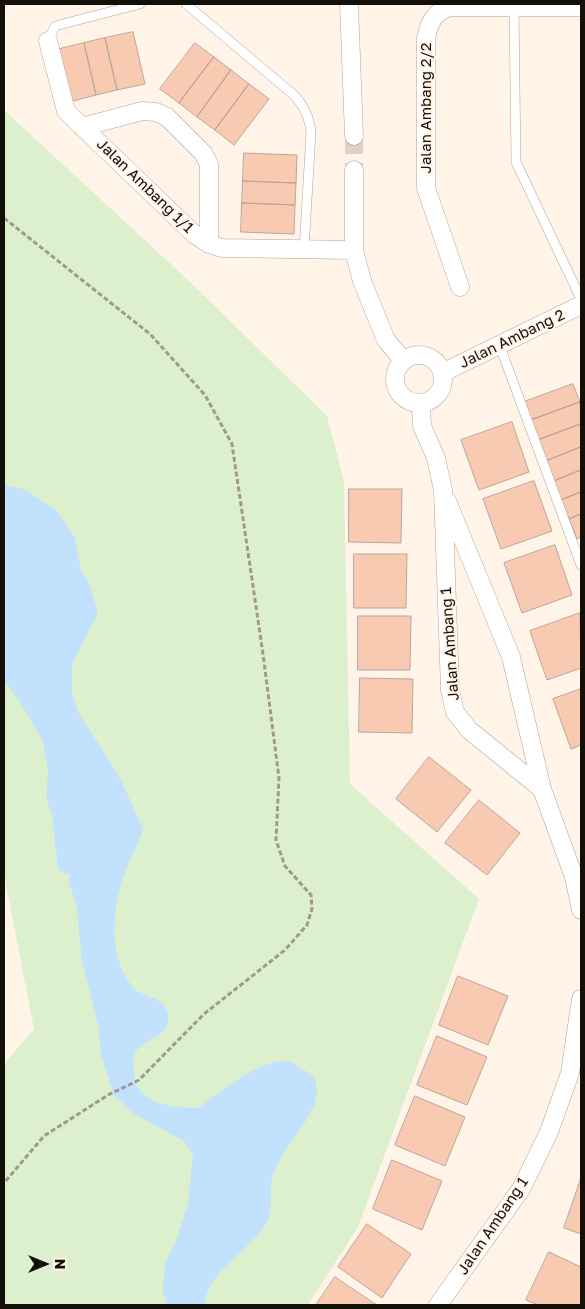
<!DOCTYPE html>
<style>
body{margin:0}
#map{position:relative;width:585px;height:1309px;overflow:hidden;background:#fff4e7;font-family:"Golos Text",sans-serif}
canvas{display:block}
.frame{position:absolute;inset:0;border:5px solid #130f09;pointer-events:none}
.north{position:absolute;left:20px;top:1239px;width:50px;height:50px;-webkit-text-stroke:4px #fff4e7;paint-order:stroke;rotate:90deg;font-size:14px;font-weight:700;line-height:20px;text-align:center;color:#130f09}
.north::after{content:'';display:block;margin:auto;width:18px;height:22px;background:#130f09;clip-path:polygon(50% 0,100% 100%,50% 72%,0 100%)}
</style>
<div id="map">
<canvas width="585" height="1309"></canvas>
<div class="frame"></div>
<div class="north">N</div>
</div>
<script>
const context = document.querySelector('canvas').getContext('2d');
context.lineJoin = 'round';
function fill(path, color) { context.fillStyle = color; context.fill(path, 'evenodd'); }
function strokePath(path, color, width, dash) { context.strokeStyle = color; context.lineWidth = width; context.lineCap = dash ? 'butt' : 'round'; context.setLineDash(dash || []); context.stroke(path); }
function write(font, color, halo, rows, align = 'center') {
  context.font = font + ' "Golos Text",sans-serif'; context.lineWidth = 4; context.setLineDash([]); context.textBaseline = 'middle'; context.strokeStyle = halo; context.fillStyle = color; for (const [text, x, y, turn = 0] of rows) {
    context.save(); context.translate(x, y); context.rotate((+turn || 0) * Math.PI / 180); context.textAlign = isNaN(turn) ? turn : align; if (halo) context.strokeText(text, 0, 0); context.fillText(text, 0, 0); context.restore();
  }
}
fill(new Path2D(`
 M4,110L188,280L327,416L344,481L350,784L479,899L358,1227L308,1305H4V1064L34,1029L4,874Z`), '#ddf0ce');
fill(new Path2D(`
 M4,485L24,489L57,511L75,538L81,571L89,583L98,613L72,664V692L78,712L119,776L143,829C139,843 132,854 127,867C113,904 106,951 131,985C140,998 162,995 167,1011C175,1035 147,1037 137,1050C132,1056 134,1063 134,1071C135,1106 172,1107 198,1108C218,1094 268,1051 293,1063C298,1065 295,1065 299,1068C303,1070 306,1070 309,1073C321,1082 317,1101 311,1112C300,1133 280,1152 273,1175C268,1192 275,1212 264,1227C245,1254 210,1270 204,1305H167L163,1291L165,1264L177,1239L188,1203L193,1154L184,1141L136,1115L114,1096L101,1054L98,1024L82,962L76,903L69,884V875L58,870L52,815L46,798L48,772L43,742L19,700L4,681Z`), '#c2e1fc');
const building = new Path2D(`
 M133,32L145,84L117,90L105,38Z
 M105,38L117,90L96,95L84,43Z
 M84,43L96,95L69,102L56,50Z
 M195,43L214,57L179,103L160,89Z
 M214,57L231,70L197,117L179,103Z
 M231,70L249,84L215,130L197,117Z
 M249,84L269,99L234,145L215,130Z
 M244,153L297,155L296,183L243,181Z
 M243,181L296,183L295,205L242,203Z
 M242,203L295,205L294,234L241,232Z
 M573,384L580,402L531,420L524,402Z
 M580,402L581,424L538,440L531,420Z
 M512,422L529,472L479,490L461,440Z
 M581,424V447L546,461L538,440Z
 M581,447V470L554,481L546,461Z
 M581,470V492L561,500L554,481Z
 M534,481L552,531L501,549L483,499Z
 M349,489H402L401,543L349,542Z
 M581,492V514L569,519L561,500Z
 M581,514V537L577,539L569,519Z
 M555,545L572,595L522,613L504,563Z
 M354,554H407L406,608H354Z
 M580,613L581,668L547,680L530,631Z
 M358,616H411L410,670H358Z
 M360,678L413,679L412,733L359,732Z
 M581,689V745L571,749L553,699Z
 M429,757L471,790L437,832L396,799Z
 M479,800L520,833L487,875L445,843Z
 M458,976L508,996L488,1045L439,1025Z
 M437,1036L487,1057L467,1105L417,1085Z
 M415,1096L465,1117L445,1166L395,1145Z
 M392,1160L442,1181L422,1230L373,1209Z
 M581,1178V1234L564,1228Z
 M367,1224L411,1254L382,1298L338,1267Z
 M549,1252L581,1267V1305H538L526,1300Z
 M335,1277L377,1305H316Z`);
fill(building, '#f8cab1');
strokePath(building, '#b8a59b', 1);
strokePath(new Path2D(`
 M354,136V170`), '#dcd2c6', 18, [18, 9]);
const service = new Path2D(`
 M186,4L295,96C305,108 309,117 311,132L304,250
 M514,8L516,162L581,299
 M48,41L55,26L140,4
 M499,344L581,565`);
const minor = new Path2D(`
 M349,4L354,136
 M48,41L66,111L194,234L209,244L222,248L354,250
 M82,127L142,111L156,112L167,117L203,153L209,164V244
 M354,170V250L362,281L386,340L403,360
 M460,287L426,188V39C429,23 433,13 449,7H581
 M395 379a24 24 0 1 1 48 0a24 24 0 1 1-48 0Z
 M442,373L581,305
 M421,404L422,426L436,458L443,490L450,690L455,712L469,730L542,789L574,877L581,910
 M447,501L511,657L542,789
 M438,1305L521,1189L549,1132L570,1073L581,999`);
strokePath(service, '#b1a495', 10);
strokePath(minor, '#b1a495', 19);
strokePath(new Path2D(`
 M4,218L150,334L205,395L232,444L263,654L279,778L276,840L285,866L311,895L312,909L307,925L285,950L204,1014L139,1080L108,1095L44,1136L4,1183`), '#a1998f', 3, [5, 2.5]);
strokePath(service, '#fff', 9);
strokePath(minor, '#fff', 18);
write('15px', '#130f09', '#fff4e7', [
 ["Jalan Ambang 2/2",426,108,-90],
 ["Jalan Ambang 1/1",145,186,44],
 ["Jalan Ambang 2",512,339,-26],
 ["Jalan Ambang 1",450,644,-94],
 ["Jalan Ambang 1",493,1226,-56]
]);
</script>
